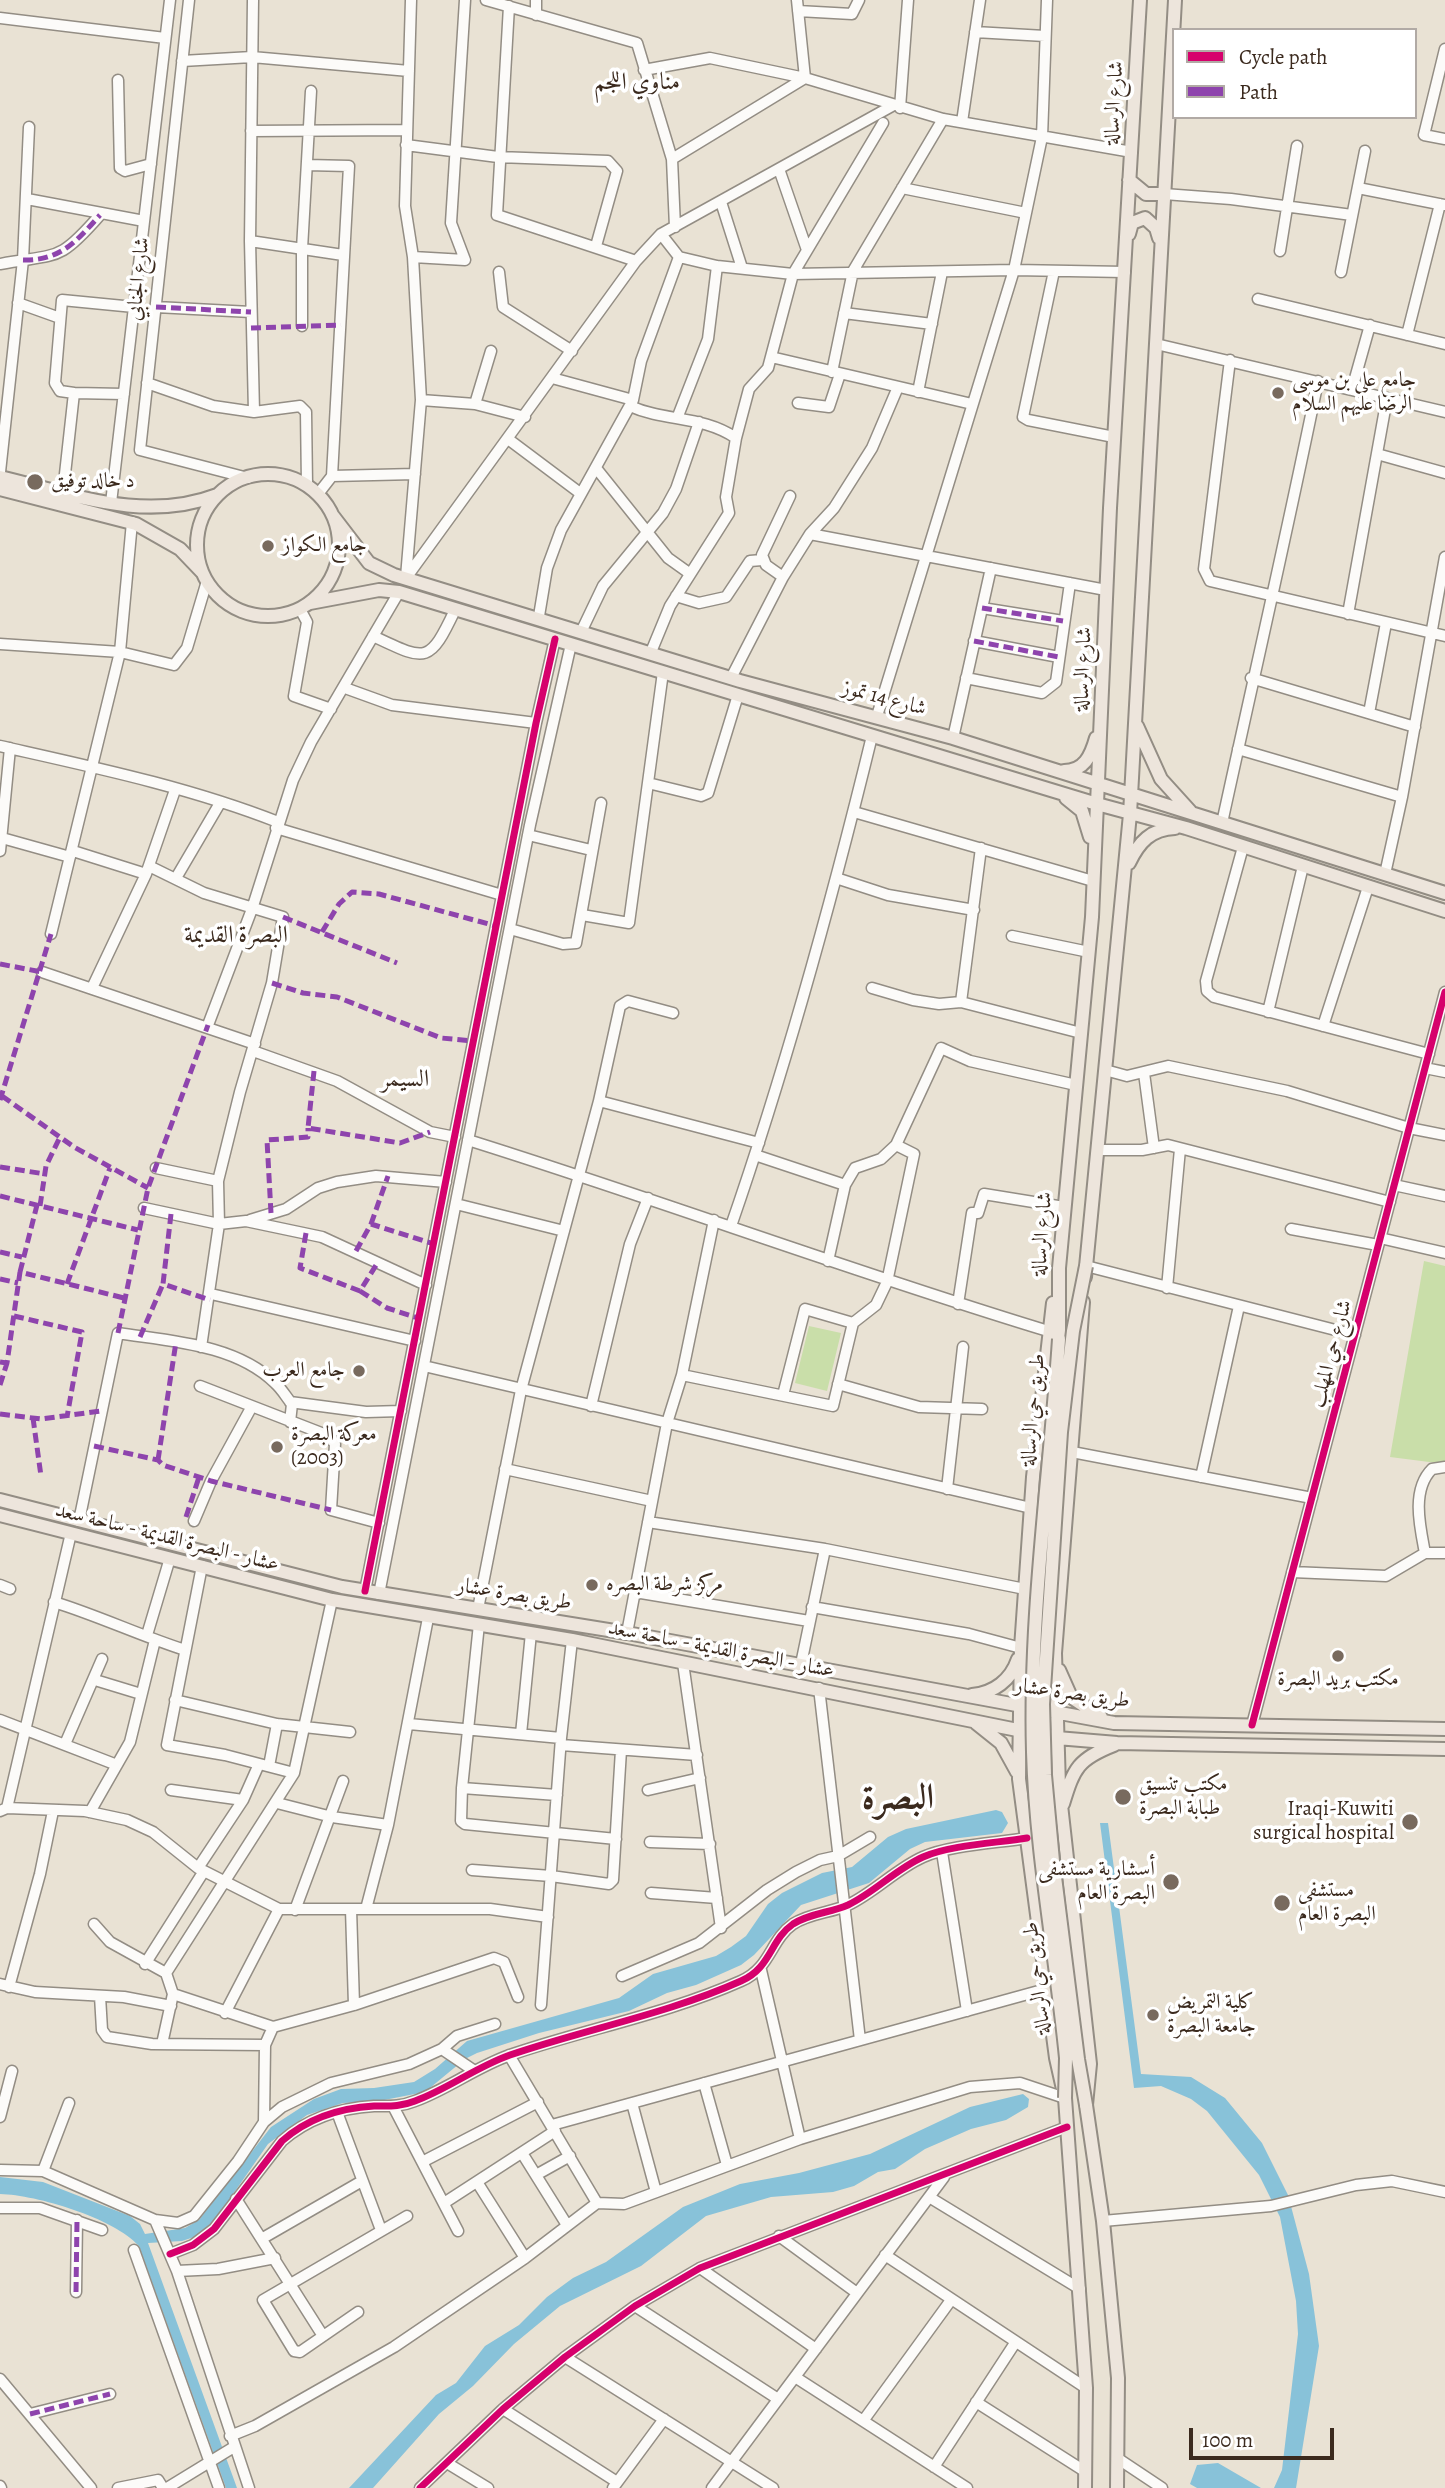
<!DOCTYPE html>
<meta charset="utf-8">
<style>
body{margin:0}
#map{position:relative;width:1445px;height:2488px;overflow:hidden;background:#e9e2d4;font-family:Alegreya,serif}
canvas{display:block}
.legend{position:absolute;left:1172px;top:28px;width:245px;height:91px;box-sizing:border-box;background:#fff;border:2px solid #b1aaa5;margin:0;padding:9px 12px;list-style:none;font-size:21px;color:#3b2a1e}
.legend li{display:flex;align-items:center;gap:14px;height:35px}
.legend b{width:35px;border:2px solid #b1aaa5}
.scale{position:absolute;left:1189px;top:2428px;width:145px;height:32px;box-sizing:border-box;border:4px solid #3b2a1e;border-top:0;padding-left:9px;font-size:21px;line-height:24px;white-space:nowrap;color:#3b2a1e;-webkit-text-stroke:5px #fff;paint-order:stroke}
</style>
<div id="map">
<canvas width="1445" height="2488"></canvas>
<ul class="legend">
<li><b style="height:9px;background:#d6006c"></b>Cycle path</li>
<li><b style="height:9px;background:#8e44ad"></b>Path</li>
</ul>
<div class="scale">100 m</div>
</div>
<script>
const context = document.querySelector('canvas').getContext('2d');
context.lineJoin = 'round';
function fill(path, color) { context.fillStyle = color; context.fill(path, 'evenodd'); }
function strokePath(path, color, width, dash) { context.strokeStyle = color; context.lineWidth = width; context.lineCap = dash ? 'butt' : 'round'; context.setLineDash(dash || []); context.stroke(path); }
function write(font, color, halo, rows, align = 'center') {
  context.font = font + ' Alegreya,Amiri,serif'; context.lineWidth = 7; context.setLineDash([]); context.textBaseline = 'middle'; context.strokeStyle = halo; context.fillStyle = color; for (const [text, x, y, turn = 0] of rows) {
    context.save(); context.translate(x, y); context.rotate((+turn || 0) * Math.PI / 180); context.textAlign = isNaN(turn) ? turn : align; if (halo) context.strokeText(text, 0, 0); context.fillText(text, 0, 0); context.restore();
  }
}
fill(new Path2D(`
 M1424,1261L1445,1266V1464L1390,1457Z
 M809,1326L841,1333L827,1391L795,1383Z`), '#c9dea9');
fill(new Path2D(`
 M996,1810L1002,1812L1008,1823L1002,1833L925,1842L910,1849L869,1883L801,1905L754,1955L741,1965L696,1985L667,1993L629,2011L539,2033L477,2053L465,2059L425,2092L379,2101L343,2103L307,2115L268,2144L217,2217L200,2235L182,2241L148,2243L237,2488H226L139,2246C114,2218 37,2195 0,2194V2177L43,2182L130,2216L140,2224L145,2234L185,2228L199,2220L271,2127L314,2099L341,2089L374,2088L414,2082L435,2069L467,2041L619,1998L653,1974L716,1956L731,1947L746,1936L768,1904L782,1893L822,1873L852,1867L888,1837L906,1829Z
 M1100,1823H1108L1141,2074L1191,2077L1225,2098L1262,2143L1288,2195L1309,2274L1319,2346L1296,2488H1274L1282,2470L1298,2334L1296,2301L1280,2217L1259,2175L1207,2111L1191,2099L1161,2086L1134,2088Z
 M1023,2094L1029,2099L1028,2107L1006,2120L971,2129L925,2149L895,2169L878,2172L854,2186L833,2192L771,2197L706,2216L641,2266L560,2306L514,2344L473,2386L439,2414L373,2488H349L436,2395L456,2383L485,2346L519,2325L547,2297L573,2278L606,2262L683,2207L740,2184L799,2173L870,2154L970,2107Z
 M1218,2463L1261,2488H1197L1190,2484L1197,2465Z`), '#88c2d9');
const minor = new Path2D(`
 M189,0L140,450L248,478
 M253,0L250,241L254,412
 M486,0L637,43L672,159L675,227
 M536,0V15
 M509,6L497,215L636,261
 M798,11L852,14L859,0
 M0,18L165,38
 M975,32L1045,36
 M1445,49L1424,135L1445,139
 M182,61L252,57L409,71
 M644,70L710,58L805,78L943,119L1132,152
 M118,80L120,168L125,171L151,164
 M900,108L908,0
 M962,122L980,0
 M251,131L407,130
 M406,145L498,157L608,161L617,171L596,246
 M672,159L805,78L797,0
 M307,165L349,166L332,476L318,494
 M779,169L807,250
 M902,188L1026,213
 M1358,188L1444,205
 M1164,194L1231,199L1352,215
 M27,199L144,221
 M721,202L742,268
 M661,234L679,257L717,266L793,274L1014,270L1125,272
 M250,241L343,255
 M1280,251L1297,146
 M413,257L465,260L451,223L465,0
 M0,264C59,253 58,263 100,215
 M1054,271L1023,417L1028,420L1114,437
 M499,272L503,307L572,351
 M1341,272L1365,151
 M1258,299L1445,344
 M18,303L60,318
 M156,307L251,312
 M844,313L932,324
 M302,326V249L311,91
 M1407,335L1440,204
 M1156,344L1445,412
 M771,357L972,404
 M1230,360L1204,569L1210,581L1445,636
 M832,372L853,271L943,119
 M552,378L633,400
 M147,383L213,406L254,412L300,406L306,412L307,485
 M1352,389L1370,325
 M918,392L942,272
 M74,393L60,391L55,383L62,300L134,307
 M421,400L475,404L525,417
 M798,403L829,407L840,374
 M475,404L491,351
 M630,406C665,422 702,415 736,438
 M678,416L708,339L717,266
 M508,439L580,493
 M1377,454L1445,473
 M596,468L668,558L689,573
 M0,472L23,260L29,127
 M332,476L415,474
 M63,492L74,393L124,394
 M111,503L170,0
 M810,534L1106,590
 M406,577L421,400L413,257L405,206L411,0
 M783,577L766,565L762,555L790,496
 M406,578L636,261L661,234L892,106
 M676,596L699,603L726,597L750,561L762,560
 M982,608L1063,621
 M300,609L307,622L294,696L331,709
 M1348,614L1387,398
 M539,616L547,568L561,530L633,400L641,361L679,257
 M582,630L603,586L663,513L676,489L699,422
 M373,636C426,661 429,665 455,610
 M974,641L1059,657
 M0,644L120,652L174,665L187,648L207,581
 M651,652L670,606L729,513L726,497L736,438L749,389L768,368L793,274L883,123
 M731,678L783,577L810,534L834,508L872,448L898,387
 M966,678L1042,693L1056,682L1070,583
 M1251,678L1415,727
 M345,688L392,705L536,723
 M1369,713L1386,623
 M877,716L1014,270L1042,137L1047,0
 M953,738L991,568
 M0,746C93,767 189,787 278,822
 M1238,749L1402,797
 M648,783L701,796L708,793L738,695
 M854,812L1093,881
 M1222,823C1254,676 1288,529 1318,381
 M276,828L502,895
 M528,835L591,850
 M2,838L70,857
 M1243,847L1206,981L1207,991L1214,997L1429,1054
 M0,851L10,748
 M73,851L146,874
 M149,866L204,893L283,917L272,983L240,1092L218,1181L219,1224L201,1347
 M1385,874L1402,797L1445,557
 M176,878L220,803
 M836,878L888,895L974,910
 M582,915L629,923L663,672
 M510,929L563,944L576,943L601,803
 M51,934L120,652L132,522
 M1012,936L1089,952
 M42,972L255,1044
 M92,988L146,874L175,790
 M872,988L913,1000L939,1004L961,1002L1081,1033
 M961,1002L981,848
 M1268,1012L1303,866
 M208,1025L252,909L293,780L311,742L399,592
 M1323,1026L1368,887
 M253,1051L337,1081L430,1132L455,1137
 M1425,1068L1445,1072
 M1105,1070L1127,1076L1168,1066L1287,1091L1409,1128L1445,1135
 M1144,1073L1154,1148
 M599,1101L759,1143
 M468,1140C663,1201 853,1272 1048,1331
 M1097,1150H1142L1168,1145L1390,1202
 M755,1155L845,1185
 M156,1168L218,1181
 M1394,1185L1445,1196
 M456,1204L564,1231
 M144,1208L219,1224L246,1221L322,1237L426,1285
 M250,1220L286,1209L318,1188L337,1182L376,1176L446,1182
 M731,1226C786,1067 832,900 872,736
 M1291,1229L1378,1245
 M1380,1238L1445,1253
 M828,1261L845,1185L855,1168L881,1159L896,1145
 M1086,1266L1355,1335
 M1167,1288L1180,1149
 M211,1294L415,1341
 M958,1304L972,1213H978L984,1194L1064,1207
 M424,1366L1031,1508
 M682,1375L833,1406L853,1323L876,1305L887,1282L914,1154L896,1145L941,1048L970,1061L1076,1085
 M838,1384L919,1407L982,1409
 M200,1386L329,1436L335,1444L331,1510L379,1523
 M783,1395L805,1309L853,1323
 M290,1402L366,1412L401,1411
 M591,1406L630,1244L648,1198
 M1072,1452L1312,1498
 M505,1469L652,1501
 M1201,1477L1239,1306
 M947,1489L963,1347
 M79,1521L118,1333C169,1341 236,1344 275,1383C282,1389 286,1397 292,1404L290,1422
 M194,1521L211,1481L251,1408
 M648,1522L825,1549L1025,1589
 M1425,1553C1420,1527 1411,1490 1432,1469L1445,1467
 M202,1566L167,1745L225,1755L294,1773
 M1292,1572L1386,1576L1425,1553H1445
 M0,1585L10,1589
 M365,1591L536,723L555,639
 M635,1592L809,1621
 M379,1594L530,825L571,644
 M54,1602C99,1616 141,1636 185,1650
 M812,1607L969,1634L1021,1648
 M478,1609L521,1390L599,1101L620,1006L628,1001L673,1013
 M479,1624L462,1788L461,1821L465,1824L616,1839
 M627,1633L667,1423L682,1375L714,1220
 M147,1635L170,1558
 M683,1663L721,1928
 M801,1664L825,1549
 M95,1680L141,1694
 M819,1688L860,2040
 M175,1700L277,1724L350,1732
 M0,1720L117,1765
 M409,1724L561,1738
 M1252,1725L1445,992
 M521,1734L531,1633
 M65,1744L102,1659
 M561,1745L697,1755
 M269,1766L277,1724
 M462,1788L557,1795
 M171,1790L243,1800
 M648,1790L700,1778
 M277,1803L332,1817L388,1825
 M7,1808L85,1811L127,1820L153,1832L198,1868L279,1909H490L548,1917
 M0,1811L7,1808L71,1533
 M90,1812L130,1742L155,1640
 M650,1842L710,1844
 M942,1852L967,2011
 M198,1868L243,1800L259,1764
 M472,1870L551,1876L609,1884L613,1880L621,1750
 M651,1893L717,1898
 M351,1909L354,2005
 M366,1909L388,1825L428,1618
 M295,1910L343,1781
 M94,1924L110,1942L166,1973
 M145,1964L204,1871
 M761,1970L800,2139
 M622,1976L699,1943L767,1890L796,1872L820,1860L838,1856L870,1837
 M0,1984L35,1992L124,1997L171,2006
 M9,1987L40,1874L53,1811
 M173,1994L273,2027L354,2005L494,1958L504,1962L518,1997
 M100,1996L102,2030L107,2037L152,2044L265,2045
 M541,2005L561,1738L572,1640
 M225,2013L279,1909
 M162,2044L173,1994L166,1973L294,1773L332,1600
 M442,2049L473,2070
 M509,2055L597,2203
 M704,2083L727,2165
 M632,2103L656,2192
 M394,2108L458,2231
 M337,2112L381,2230
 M0,2117L12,2071
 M264,2122L265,2045L273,2027
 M552,2125L1046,1989
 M522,2153L567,2225
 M424,2161L538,2102
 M0,2170L43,2171L155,2220L177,2271L249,2488
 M43,2171L69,2103
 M536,2175L570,2156
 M477,2182L525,2258
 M929,2197L1080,2289
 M236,2199L323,2336
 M444,2203L555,2131
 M0,2208H40L102,2230
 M155,2220L178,2223L194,2216L238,2161L264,2122L282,2107L331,2083L409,2064L442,2049L457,2036L495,2024
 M1103,2221L1271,2206L1356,2185L1392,2181L1445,2192
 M779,2236L857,2293
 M263,2238L362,2181
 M134,2250L219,2488
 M170,2254L193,2245L214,2229L282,2141C308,2118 339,2108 374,2106C389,2106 400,2107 415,2101C448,2089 476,2067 510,2055C586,2029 667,2014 741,1981C771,1968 770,1940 793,1924C810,1913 830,1913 848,1905C875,1892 896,1869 923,1857C950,1845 997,1843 1027,1838
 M885,2255L1086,2388
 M700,2268L816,2349
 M177,2271L218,2269L275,2258
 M76,2292L77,2220
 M635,2306L778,2399
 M358,2312L300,2352L294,2351L263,2300L407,2216
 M565,2357L773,2488
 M795,2377L967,2488
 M0,2379L91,2488
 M976,2402L1086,2472
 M503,2409L617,2482
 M30,2414L110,2394
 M863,2421L951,2300
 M230,2436L255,2426L394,2347L525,2258L597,2203L624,2204L800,2139L970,2087L1020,2083L1065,2098
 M1117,2458L1162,2488
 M447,2463L488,2488
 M934,2467L1015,2343
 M0,2486L1,2488
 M118,2488L158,2480L163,2488
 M167,2488L234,2447
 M420,2488L503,2409L565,2357L635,2306L700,2268L1067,2127
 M613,2488L664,2419
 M712,2488L944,2177`);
const major = new Path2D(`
 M1129,180L1146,194H1164
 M1129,234L1132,223L1145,218L1156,228L1159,238
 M197 545a71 71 0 1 1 142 0a71 71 0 1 1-142 0Z
 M0,477C73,494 144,523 217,495
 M0,489L136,524L180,549L202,572
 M333,516L369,563L394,575L740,681L953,738L1445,893
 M310,603L379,590L399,592L1097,804L1186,828L1445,911
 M1137,726L1161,779L1190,811
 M1064,771C1084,771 1091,756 1096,738
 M1066,798L1082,811L1090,837
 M1129,863C1139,842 1151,829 1175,828
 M1085,1277L1130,814L1175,0
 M1083,1302L1055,1653L1059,1787L1090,2064L1086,2105L1103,2221L1118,2378L1117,2488
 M1053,1303L1033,1477L1021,1648L1019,1779L1056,2058L1065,2098L1086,2388L1085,2488
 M1059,1339V1268L1092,917L1110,508L1140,0
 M0,1500L342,1587L627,1633L1114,1723L1445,1729
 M0,1515L332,1600L572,1640L1057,1738L1117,1743L1445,1749
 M1059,1670L1071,1697L1101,1717
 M972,1695C994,1693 1011,1680 1018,1659
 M976,1723L1001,1743L1017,1772
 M1063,1804C1074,1768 1078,1759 1114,1745`);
strokePath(minor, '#938d84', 13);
strokePath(major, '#938d84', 16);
strokePath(minor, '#fcfbf9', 10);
strokePath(major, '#ede5dc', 12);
const majorBridge = new Path2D(`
 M1086,1266L1073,1331L1061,1432L1043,1704L1045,1775L1053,1861L1078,2059L1086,2105
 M1059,1339C1050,1476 1029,1614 1033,1752C1036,1854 1056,1956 1066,2058L1065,2098`);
strokePath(majorBridge, '#938d84', 16, []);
strokePath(majorBridge, '#ede5dc', 12);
strokePath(new Path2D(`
 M23,260C60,261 77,241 100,215
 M156,307L251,312
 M251,328L341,325
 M982,608L1063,621
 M974,641L1059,657
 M283,917L397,963
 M322,932L339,904L352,892L379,894L496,926
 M0,964L42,972
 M272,983L303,993L337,997L441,1038L473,1041
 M314,1071L308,1128L400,1143L430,1132
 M2,1096L74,1147L148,1188
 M0,1100L51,934
 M0,1167L45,1174
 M0,1196L138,1230
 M40,1206L46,1166L60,1137
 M271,1213L267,1140L308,1137V1128
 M171,1214L163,1284L210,1300
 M371,1224L388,1176
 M306,1233L300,1268L360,1291L378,1262
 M356,1251L371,1224L434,1244
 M0,1252L22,1257
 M20,1272L37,1205
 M0,1279L18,1283
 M67,1284L110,1168
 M360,1291L387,1308L418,1318L420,1315
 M14,1316L82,1332L67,1417
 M118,1333L148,1188L208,1025
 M140,1337L163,1284
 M0,1362L7,1363L20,1272L124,1298
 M0,1385L7,1363
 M0,1414L41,1419L101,1411
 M33,1418L41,1476
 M94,1446L158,1460L163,1465L211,1481L331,1510
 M158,1460L176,1342
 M186,1517L199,1477
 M76,2292L77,2220
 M30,2414L110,2394`), '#8e44ad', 5, [10, 5]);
strokePath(new Path2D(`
 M365,1591L536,723L555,639
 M1252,1725L1445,992
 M170,2254L193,2245L214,2229L282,2141C308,2118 339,2108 374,2106C389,2106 400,2107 415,2101C448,2089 476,2067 510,2055C586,2029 667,2014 741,1981C771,1968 770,1940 793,1924C810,1913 830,1913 848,1905C875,1892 896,1869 923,1857C950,1845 997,1843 1027,1838
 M420,2488L503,2409L565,2357L635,2306L700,2268L1067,2127`), '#d6006c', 7);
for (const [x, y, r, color] of [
 [1278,393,7,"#786a5e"],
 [35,482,9,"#786a5e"],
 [268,546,7,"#786a5e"],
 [359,1371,7,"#786a5e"],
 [277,1447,7,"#786a5e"],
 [592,1585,7,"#786a5e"],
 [1338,1656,7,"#786a5e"],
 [1123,1797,9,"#786a5e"],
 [1410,1822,9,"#786a5e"],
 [1171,1882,9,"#786a5e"],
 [1282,1903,9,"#786a5e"],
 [1153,2015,7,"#786a5e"]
]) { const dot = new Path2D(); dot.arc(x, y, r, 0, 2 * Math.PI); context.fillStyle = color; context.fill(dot); strokePath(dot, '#fff', 2.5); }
write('21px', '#3b2a1e', '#fff', [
 ["شارع الرسالة",1115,103,-87],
 ["شارع الجنابي",139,279,-84],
 ["شارع الرسالة",1084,669,-88],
 ["شارع 14 تموز",884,699,15],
 ["شارع الرسالة",1043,1234,-86],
 ["شارع حي المهلب",1332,1354,-75],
 ["طريق حي الرسالة",1034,1410,-85],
 ["عشار - البصرة القديمة - ساحة سعد",167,1538,14],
 ["طريق بصرة عشار",514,1595,9],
 ["عشار - البصرة القديمة - ساحة سعد",721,1650,11],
 ["طريق بصرة عشار",1072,1694,8],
 ["طريق حي الرسالة",1038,1978,-97]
]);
write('21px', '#3b2a1e', '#fff', [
 ["جامع علي بن موسى",1292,381],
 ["الرضا عليهم السلام",1292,405],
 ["د خالد توفيق",51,482],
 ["جامع الكواز",282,546],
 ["جامع العرب",345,1371,"right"],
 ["معركة البصرة",291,1435],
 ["(2003)",291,1459],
 ["مركز شرطة البصره",606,1585],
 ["مكتب بريد البصرة",1338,1680,"center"],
 ["مكتب تنسيق",1139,1785],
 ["طبابة البصرة",1139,1809],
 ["Iraqi-Kuwiti",1394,1810,"right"],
 ["surgical hospital",1394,1834,"right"],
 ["أسشارية مستشفى",1155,1870,"right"],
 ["البصرة العام",1155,1894,"right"],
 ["مستشفى",1298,1891],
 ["البصرة العام",1298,1915],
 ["كلية التمريض",1167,2003],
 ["جامعة البصرة",1167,2027]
], 'left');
write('24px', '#3b2a1e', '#fff', [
 ["مناوي اللجم",637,83],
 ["البصرة القديمة",236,936],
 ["السيمر",405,1080]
]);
write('bold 35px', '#3b2a1e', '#fff', [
 ["البصرة",898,1799]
]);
</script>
